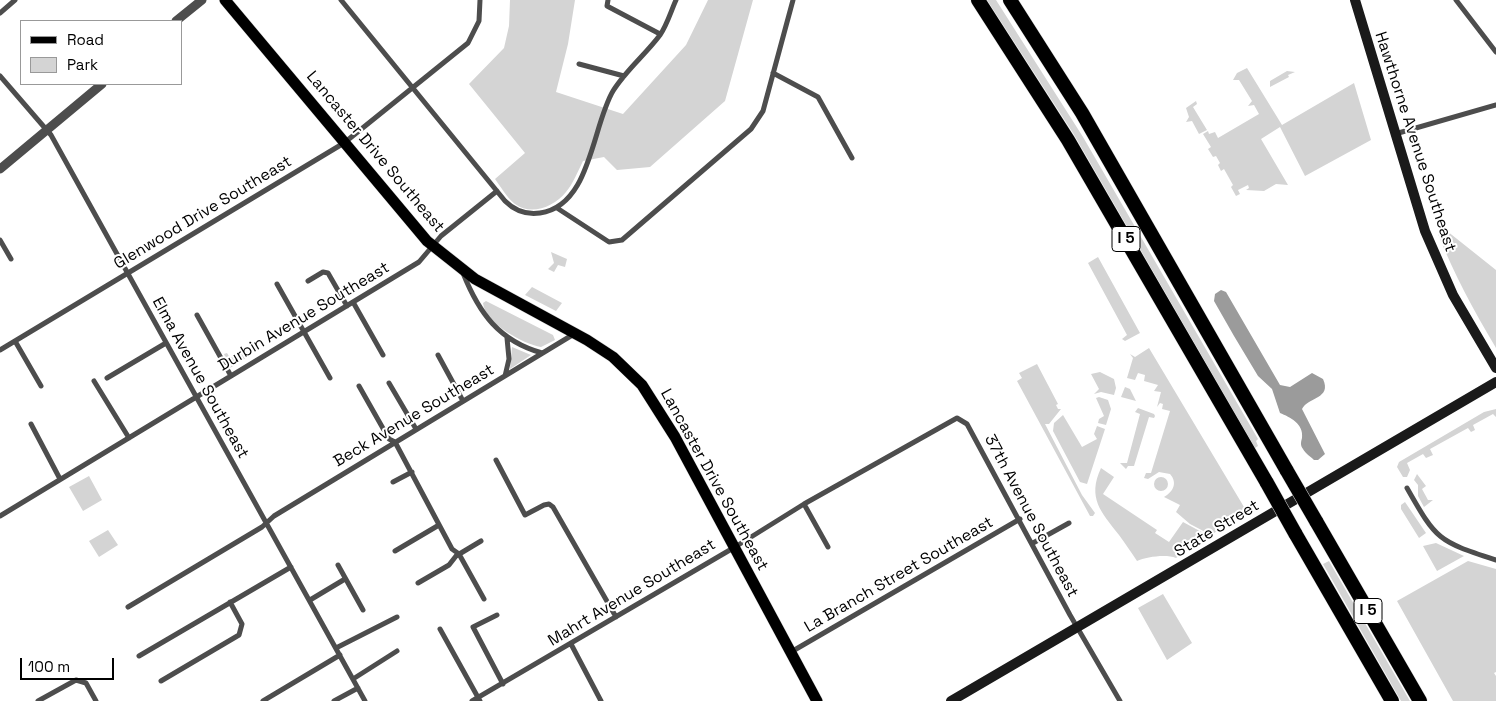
<!DOCTYPE html>
<style>
body{margin:0}
#map{position:relative;width:1496px;height:701px;overflow:hidden;background:#fff;font-family:"Space Grotesk",sans-serif}
canvas{display:block}
.legend{position:absolute;left:20px;top:20px;width:162px;height:65px;box-sizing:border-box;background:#fff;border:1px solid #999;margin:0;padding:6px 9px;list-style:none;font-size:15px;color:#000}
.legend li{display:flex;align-items:center;gap:10px;height:25px}
.legend b{width:25px;border:1px solid #999}
.scale{position:absolute;left:20px;top:658px;width:94px;height:22px;box-sizing:border-box;border:2px solid #000;border-top:0;padding-left:6px;font-size:15px;line-height:18px;white-space:nowrap;color:#000;-webkit-text-stroke:4px #fff;paint-order:stroke}
</style>
<div id="map">
<canvas width="1496" height="701"></canvas>
<ul class="legend">
<li><b style="height:6px;background:#000"></b>Road</li>
<li><b style="height:14px;background:#d4d4d4"></b>Park</li>
</ul>
<div class="scale">100 m</div>
</div>
<script>
const context = document.querySelector('canvas').getContext('2d');
context.lineJoin = 'round';
function fill(path, color) { context.fillStyle = color; context.fill(path, 'evenodd'); }
function strokePath(path, color, width, dash) { context.strokeStyle = color; context.lineWidth = width; context.lineCap = dash ? 'butt' : 'round'; context.setLineDash(dash || []); context.stroke(path); }
function write(font, color, halo, rows, align = 'center') {
  context.font = font + ' "Space Grotesk",sans-serif'; context.lineWidth = 4; context.setLineDash([]); context.textBaseline = 'middle'; context.strokeStyle = halo; context.fillStyle = color; for (const [text, x, y, turn = 0] of rows) {
    context.save(); context.translate(x, y); context.rotate((+turn || 0) * Math.PI / 180); context.textAlign = isNaN(turn) ? turn : align; if (halo) context.strokeText(text, 0, 0); context.fillText(text, 0, 0); context.restore();
  }
}
fill(new Path2D(`
 M510,0H575L568,44L556,92L623,114L686,45L708,0H753L725,101L650,167L617,170L604,157L583,161C578,171 573,184 566,192C554,207 531,216 515,204C507,198 501,187 495,179L525,153L469,84L504,48L509,26Z
 M987,0H996L1083,137L1258,439L1256,441L1258,446L1255,448L1073,133Z
 M1247,68L1282,125L1354,83L1371,140L1305,176L1280,127L1261,139L1288,185L1276,184L1264,191L1246,190L1249,188L1248,185L1238,190L1240,194L1236,196L1231,187L1233,185L1224,169L1221,171L1218,165L1220,163L1216,156L1213,157L1208,149L1211,147L1203,134L1208,131L1209,134L1215,132L1218,138L1259,114L1254,105L1248,106L1252,101L1239,80H1233L1237,73Z
 M1287,71L1295,72L1288,75L1289,77L1270,87V81Z
 M1196,101L1197,104L1193,107L1207,130L1199,134L1192,121L1186,122L1189,117L1186,108Z
 M1447,231L1496,270V348C1474,311 1454,274 1438,234Z
 M551,252L567,259L565,267L558,265L554,272L548,269L554,263Z
 M1098,257L1140,333L1125,341L1122,339L1127,335L1088,263Z
 M532,287L562,303L556,311L525,295Z
 M486,301L553,335L555,340L541,347C523,344 485,323 483,303Z
 M512,347L531,355L510,369Z
 M1149,348L1244,507L1245,513L1211,535L1190,524L1176,512L1180,505L1164,497C1173,492 1178,483 1170,474L1159,472L1148,479L1144,478L1146,473H1151L1170,411L1162,409L1163,404L1160,403L1157,407L1161,392L1154,391L1158,385L1144,381L1145,375L1138,373L1135,380L1127,378L1133,358L1130,354L1135,357Z
 M245,349L249,356L230,368L224,354L227,353L230,358Z
 M1037,364L1058,404L1056,405L1058,409H1061L1049,424H1045L1082,495L1095,513L1093,516H1090L1017,381L1022,378L1019,373Z
 M1100,372L1114,379L1116,388L1114,395L1101,392L1094,394L1099,389L1091,374Z
 M1125,387L1130,389L1136,401L1121,397Z
 M1099,397L1108,400L1111,409L1106,425L1098,423L1099,419L1104,416L1096,398Z
 M1138,408L1154,414L1155,416L1154,418L1149,417L1134,466H1128L1126,469L1120,463H1127L1140,414L1135,412Z
 M1496,409V417L1493,414L1473,425L1475,430L1471,432L1468,428L1430,449L1433,455L1426,458L1423,454L1407,463L1410,470L1407,477H1403L1397,467L1399,462L1484,412Z
 M1063,415L1082,447L1097,439L1094,434L1097,426L1105,429L1087,484L1080,482L1053,431L1054,423Z
 M1101,468L1114,477L1103,494L1157,530L1155,533L1169,542L1183,522L1209,536L1176,558C1166,554 1146,557 1137,561C1131,552 1125,543 1119,535C1101,512 1087,498 1101,468Z
 M1417,474L1426,486L1422,489L1428,500H1433L1424,507L1418,496V485L1414,480Z
 M89,476L102,500L83,511L69,487Z
 M1154 484a7 7 0 1 1 14 0a7 7 0 1 1-14 0Z
 M1405,502L1426,533L1419,538L1401,509V505Z
 M108,530L118,545L99,557L89,541Z
 M1436,543L1464,556L1437,571L1423,546Z
 M1329,561L1410,701H1401L1323,564Z
 M1468,561L1496,569V672L1494,673L1496,676V701H1453L1397,601Z
 M1163,594L1192,643L1167,660L1138,608Z`), '#d4d4d4');
fill(new Path2D(`
 M1221,290L1226,292L1280,385L1290,387L1312,373L1323,379C1332,399 1308,397 1302,409L1325,454L1318,460H1314C1311,457 1305,453 1303,449C1300,445 1301,442 1302,438C1304,424 1290,417 1280,413L1272,389L1258,376L1234,336L1214,301L1215,294Z`), '#9b9b9b');
const primary = new Path2D(`
 M225,0L427,241L475,279L587,340L613,357L642,385L675,437L817,701`);
const motorway = new Path2D(`
 M978,0L1068,140L1267,483
 M1010,0L1082,113L1287,471
 M1316,521L1420,701
 M1295,533L1392,701`);
strokePath(primary, '#dbdbdb', 12);
strokePath(motorway, '#dbdbdb', 15);
strokePath(new Path2D(`
 M341,0L505,201C515,211 526,215 540,213C591,206 592,126 613,91C626,70 646,54 660,35C667,25 671,11 676,0
 M608,0L607,6L660,34
 M1456,0L1496,52
 M0,13L15,0
 M579,64L624,76
 M773,73L818,97L852,158
 M0,76L51,135L365,701
 M1395,134L1496,105
 M557,208L609,242L622,240L751,129L763,111L793,0
 M0,240L11,259
 M463,273C479,313 499,341 542,353
 M308,281L323,272L328,273L347,306
 M277,284L330,378
 M353,302L383,355
 M197,315L231,376
 M15,341L41,386
 M0,350L344,143L468,43L479,21L480,0
 M438,355L463,401
 M505,376L509,359L507,338
 M107,378L166,343
 M94,381L129,438
 M389,383L416,429
 M359,386L389,439L395,442L452,549L459,554L484,599
 M31,424L60,479
 M496,460L525,515L544,505L549,504L553,507L616,617
 M393,482L412,472
 M1407,488C1437,541 1438,541 1496,560
 M804,504L828,547
 M0,516L419,262L441,236L497,191
 M1033,543L1069,523
 M395,551L439,525
 M338,565L363,610
 M418,583L449,565L456,556L481,541
 M310,600L345,579
 M128,607L262,527L274,516L574,334
 M497,615L473,627L503,684
 M440,629L480,701
 M571,644L601,701
 M336,648L397,617
 M791,652L1020,519
 M139,656L291,567
 M353,679L397,651
 M161,681L239,635L242,624L230,602
 M38,701L76,680L86,683L96,701
 M263,701L340,655
 M334,701L358,688
 M472,701L735,547L804,504L957,418L967,424L1070,615L1120,701`), '#4d4d4d', 5);
strokePath(new Path2D(`
 M176,21L202,0
 M0,169L102,84`), '#4d4d4d', 9);
strokePath(new Path2D(`
 M1355,0L1425,231L1453,295L1496,368
 M951,701L1496,382`), '#1a1a1a', 10);
strokePath(primary, '#000', 11);
strokePath(motorway, '#000', 14);
const motorwayBridge = new Path2D(`
 M1287,471L1316,521
 M1267,483L1295,533`);
strokePath(motorwayBridge, '#dbdbdb', 15, []);
strokePath(motorwayBridge, '#000', 14);
for (const [x, y, w] of [
 [1126,239,28],
 [1368,611,28]
]) { const box = new Path2D(); box.roundRect(x - w / 2, y - 12.5, w, 25, 4); context.fillStyle = '#fff'; context.fill(box); strokePath(box, '#000', 1); }
write('bold 15px', '#000', null, [
 ["I 5",1126,239],
 ["I 5",1368,611]
]);
write('16px', '#000', '#fff', [
 ["Hawthorne Avenue Southeast",1415,142,72],
 ["Lancaster Drive Southeast",375,152,50],
 ["Glenwood Drive Southeast",203,213,-31],
 ["Durbin Avenue Southeast",304,317,-31],
 ["Elma Avenue Southeast",200,378,61],
 ["Beck Avenue Southeast",414,416,-31],
 ["Lancaster Drive Southeast",714,480,61],
 ["37th Avenue Southeast",1031,516,62],
 ["State Street",1217,529,-31],
 ["La Branch Street Southeast",899,575,-30],
 ["Mahrt Avenue Southeast",632,593,-31]
]);
</script>
